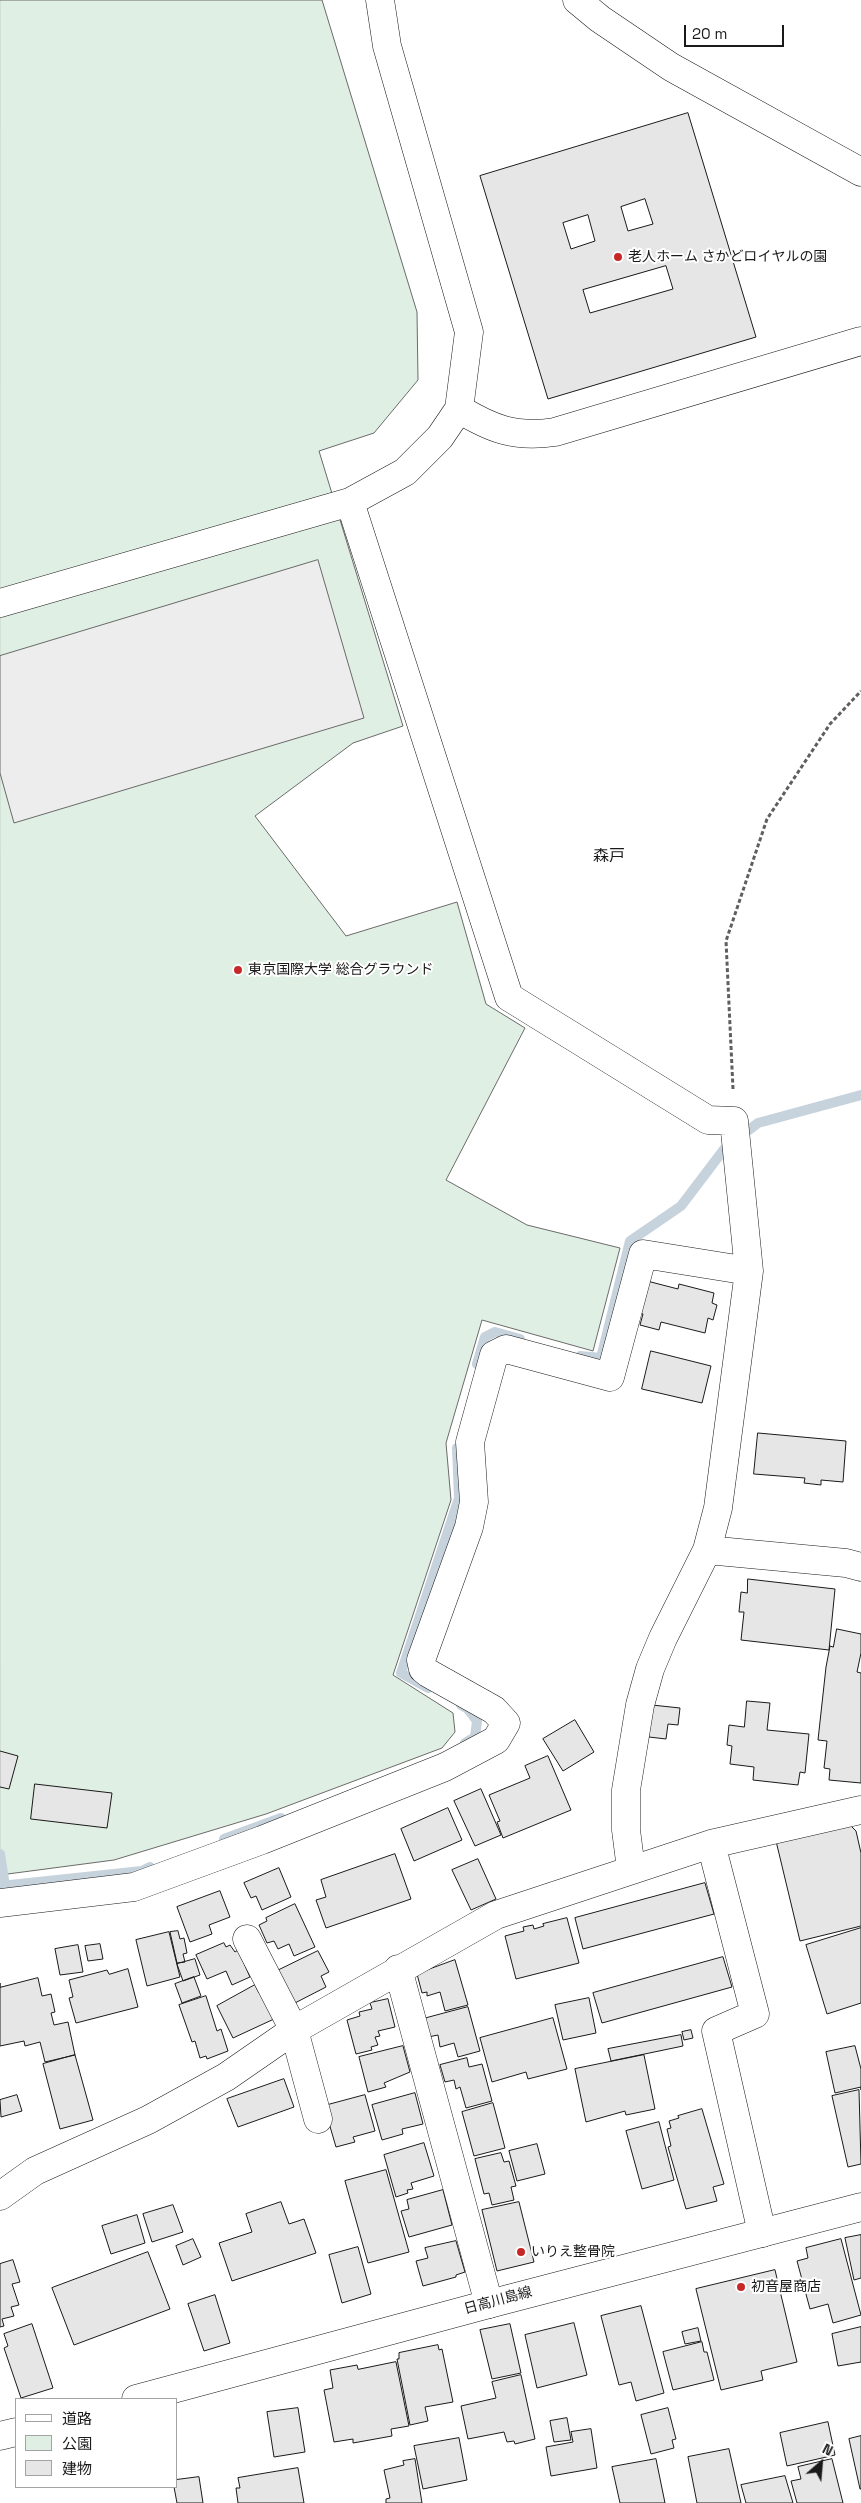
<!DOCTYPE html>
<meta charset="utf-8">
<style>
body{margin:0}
#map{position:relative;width:861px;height:2503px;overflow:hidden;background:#fff;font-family:"Space Grotesk","Noto Sans JP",sans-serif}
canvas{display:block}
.legend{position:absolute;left:15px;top:2398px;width:162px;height:90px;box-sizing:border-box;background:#fff;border:1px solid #a3a3a3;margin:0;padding:6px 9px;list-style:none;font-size:15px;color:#1a1a1a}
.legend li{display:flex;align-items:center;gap:10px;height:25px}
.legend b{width:25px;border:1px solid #a3a3a3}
.north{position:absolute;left:796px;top:2438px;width:50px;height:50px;-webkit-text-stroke:4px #fff;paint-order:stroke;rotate:27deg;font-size:14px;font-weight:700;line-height:20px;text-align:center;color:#1a1a1a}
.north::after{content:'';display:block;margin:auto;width:18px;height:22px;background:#1a1a1a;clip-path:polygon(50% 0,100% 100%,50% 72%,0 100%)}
.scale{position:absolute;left:684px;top:25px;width:100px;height:22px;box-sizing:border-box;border:2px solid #1a1a1a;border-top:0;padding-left:6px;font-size:15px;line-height:18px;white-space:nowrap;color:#1a1a1a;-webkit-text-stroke:4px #fff;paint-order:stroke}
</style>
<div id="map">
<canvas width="861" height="2503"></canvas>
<ul class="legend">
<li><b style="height:6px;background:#fff"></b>道路</li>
<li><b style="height:14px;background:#e0efe3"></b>公園</li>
<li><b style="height:14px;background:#e6e6e6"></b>建物</li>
</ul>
<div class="north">N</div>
<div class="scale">20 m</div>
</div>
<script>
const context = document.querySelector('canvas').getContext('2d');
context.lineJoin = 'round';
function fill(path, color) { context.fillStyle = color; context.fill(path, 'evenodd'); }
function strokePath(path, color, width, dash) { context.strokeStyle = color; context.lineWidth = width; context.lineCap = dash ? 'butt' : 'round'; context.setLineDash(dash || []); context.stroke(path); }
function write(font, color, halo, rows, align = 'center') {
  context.font = font + ' "Space Grotesk","Noto Sans JP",sans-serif'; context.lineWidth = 4; context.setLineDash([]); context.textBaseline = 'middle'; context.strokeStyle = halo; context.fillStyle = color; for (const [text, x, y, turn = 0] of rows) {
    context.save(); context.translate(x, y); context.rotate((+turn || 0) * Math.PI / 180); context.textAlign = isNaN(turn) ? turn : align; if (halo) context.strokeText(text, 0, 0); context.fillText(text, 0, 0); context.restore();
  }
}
const green = new Path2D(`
 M0,0H322L417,312L418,380L374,433L319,451L403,726L353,743L255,816L346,936L457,902L486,1004L525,1028L446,1180L527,1225L620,1248L593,1351L482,1320L446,1443L451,1500L393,1675L453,1713L455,1732L442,1748L266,1814L114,1860L0,1875Z`);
fill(green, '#e0efe3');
strokePath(green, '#6a6a6a', 1);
const parking = new Path2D(`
 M318,560L364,718L14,823L0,773V656Z`);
fill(parking, '#ededed');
strokePath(parking, '#6a6a6a', 1);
strokePath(new Path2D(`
 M580,1356L601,1358L630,1241L681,1206L725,1148L758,1123L861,1095
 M477,1364L485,1337L495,1332L520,1339
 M428,1688L401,1673L459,1498L457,1448
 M461,1705L468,1709L477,1721L475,1737L465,1743
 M224,1839L281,1818
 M0,1854L5,1886
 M0,1886L142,1871L150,1867`), '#c6d2dc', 10);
const building = new Path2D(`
 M688,113L756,337L548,399L480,176ZM645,199L653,224L628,231L621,207ZM588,215L595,241L571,249L563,223ZM666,266L673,289L590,313L583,290Z
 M647,1281L678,1289L679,1284L714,1293L712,1303L717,1305L713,1320L708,1318L705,1333L661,1322L659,1330L640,1325L643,1314L639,1312Z
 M651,1351L711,1366L702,1403L642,1389Z
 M758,1433L846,1441L843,1482L821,1480V1485L804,1483L805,1478L754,1474Z
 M748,1579L835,1589L829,1650L741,1640L744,1612H739L741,1592L747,1593Z
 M837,1629L861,1634V1653L857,1672L861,1673V1783L829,1780L830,1769L824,1768L827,1741L818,1740L826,1667L830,1646L833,1647Z
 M747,1701L770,1703L767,1730L809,1734L805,1773L800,1772L798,1785L753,1780L754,1767L730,1764L732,1746L727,1745L729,1725L744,1727Z
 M652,1705L680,1708L678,1725L668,1724L666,1739L649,1737Z
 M575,1720L594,1752L563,1771L543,1739Z
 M0,1751L18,1756L9,1789L0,1787Z
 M548,1756L571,1810L503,1838L497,1822L500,1821L489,1795L530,1778L525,1766Z
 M35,1784L112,1793L107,1828L31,1819Z
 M481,1789L501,1835L475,1846L454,1801Z
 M448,1808L462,1840L414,1861L401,1829Z
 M849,1824L856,1831L861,1853V1926L800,1941L776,1841Z
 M395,1854L411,1899L326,1928L316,1900L326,1897L321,1880Z
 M478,1859L496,1899L471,1910L452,1870Z
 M279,1868L291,1897L262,1910L256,1896L251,1898L244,1883Z
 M705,1883L714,1914L583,1949L575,1918Z
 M220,1891L230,1917L209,1925L212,1934L190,1942L177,1907Z
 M295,1904L315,1947L294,1956L289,1944L278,1949L274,1941L267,1943L259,1925L267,1921L266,1918Z
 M567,1918L579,1963L516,1979L505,1936L524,1931L523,1927L533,1925L534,1929L544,1926L543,1924Z
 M861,1928V2003L827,2014L806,1945Z
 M178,1931L180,1939L184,1938L187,1953L183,1954L185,1962L177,1963L170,1932Z
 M169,1932L180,1977L147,1986L136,1940Z
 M224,1943L226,1947L230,1945L235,1952L238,1950L250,1977L232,1985L226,1971L207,1979L196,1955Z
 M100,1944L103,1959L88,1961L85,1946Z
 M78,1945L83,1972L60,1975L55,1949Z
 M318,1951L329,1972L321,1976L326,1987L293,2004L277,1971Z
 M723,1957L732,1987L602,2023L593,1993Z
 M195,1959L200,1975L183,1981L177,1964Z
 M455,1960L468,2005L445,2011L440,1992L427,1996V1992L422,1993L417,1974Z
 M128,1969L138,2007L76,2023L69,1998L73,1997L69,1980L107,1970L109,1974Z
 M194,1977L201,1996L182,2003L175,1984Z
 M38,1978L42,1996L51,1994L55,2012L51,2013L54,2025L68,2022L75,2055L45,2062L40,2042L25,2046L24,2041L0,2046V1983V1987Z
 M255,1985L259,1993L262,1992L274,2019L233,2038L217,2006Z
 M206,1996L217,2031L221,2029L228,2051L207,2059L206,2056L200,2058L195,2041L192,2042L179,2005Z
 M589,1998L596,2033L563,2040L555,2005Z
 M388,1999L395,2027L378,2031L380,2036L375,2037L378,2045L371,2047L372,2050L356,2054L347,2020L360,2016L359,2012L372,2009L370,2003Z
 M468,2007L480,2051L458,2057L454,2043L440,2047L438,2035L428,2037L423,2019Z
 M553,2018L567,2069L528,2079L526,2072L492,2082L480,2038Z
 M691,2030L693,2038L684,2040L682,2032Z
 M681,2035L683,2046L611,2061L608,2049Z
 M403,2046L410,2072L384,2083L386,2087L368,2092L359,2057Z
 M855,2046L861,2069V2090V2087L835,2093L826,2052Z
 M75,2055L93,2120L60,2129L43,2064Z
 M644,2055L655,2109L626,2115L625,2111L586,2122L575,2069Z
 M467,2058L469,2067L482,2064L492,2101L466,2108L460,2087L456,2089L454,2080L445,2082L440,2065Z
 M284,2079L294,2107L238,2127L227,2099Z
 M859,2090L861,2164L848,2167L832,2096Z
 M415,2093L423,2124L402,2129L403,2134L382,2140L372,2105Z
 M17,2095L22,2111L1,2117L0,2100Z
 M365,2095L375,2131L353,2137L355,2142L336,2147L324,2106Z
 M493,2103L505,2148L474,2156L462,2112Z
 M702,2109L724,2184L713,2187L717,2201L686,2209L668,2147L671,2146L667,2129L671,2128L669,2121L679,2118L678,2116Z
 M659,2122L674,2180L642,2189L626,2131Z
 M424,2143L434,2176L411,2183L413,2189L407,2190L408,2193L396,2197L384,2155Z
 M537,2144L545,2174L517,2181L509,2151Z
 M501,2153L504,2162L509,2161L516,2186L511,2187L514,2200L492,2205L489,2193L484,2194L475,2159Z
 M386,2170L409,2252L368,2263L345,2181Z
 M443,2190L452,2225L409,2237L401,2211L409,2209L407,2200Z
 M281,2202L289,2224L304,2219L316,2253L232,2281L219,2243L252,2232L246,2214Z
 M519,2202L534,2262L497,2271L482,2210Z
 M173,2205L183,2232L152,2242L143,2214Z
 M137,2215L145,2243L111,2254L102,2226Z
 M861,2235V2278L854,2280L845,2238Z
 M193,2239L201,2257L183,2265L176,2246Z
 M841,2239L861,2315L833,2323L828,2304L810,2309L797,2261L808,2258L806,2248Z
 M456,2241L465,2272L456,2275V2277L423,2286L416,2261L428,2258L425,2248Z
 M358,2247L371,2294L342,2303L329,2255Z
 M148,2252L170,2309L74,2345L52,2288Z
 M13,2260L20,2282L12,2284L19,2305L11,2307L14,2316L2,2319L4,2326L0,2327V2264Z
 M775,2270L797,2362L761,2371L763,2380L721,2390L696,2289Z
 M215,2295L230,2343L204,2351L188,2304Z
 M641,2306L664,2393L636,2401L631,2382L619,2385L601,2316Z
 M574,2323L587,2375L537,2388L525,2335Z
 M32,2324L53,2388L21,2398L4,2348L8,2346L4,2334Z
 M510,2324L521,2373L492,2379L480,2330Z
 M861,2327V2362L838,2366L832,2334Z
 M698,2328L701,2341L685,2344L682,2332Z
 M702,2342L704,2352H707L714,2380L673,2390L663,2352Z
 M438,2345L439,2350L442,2349L453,2402L425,2407L428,2421L410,2425L397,2359H399V2353Z
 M396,2362L409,2426L391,2429L392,2436L353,2443V2439L334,2442L324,2390L333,2388L330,2370L357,2365L358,2369Z
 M521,2375L535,2439L515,2444L514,2441L507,2442L504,2432L468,2439L461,2406L496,2398L492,2382Z
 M298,2408L305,2452L274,2457L267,2412Z
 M668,2408L676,2439L672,2440L674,2448L651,2454L641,2415Z
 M567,2418L571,2440L554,2442L550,2421Z
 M828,2422L835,2455L787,2466L780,2433Z
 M591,2429L597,2468L551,2476L546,2447L573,2442L571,2432Z
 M861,2436V2489H860L849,2439Z
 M459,2438L467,2480L423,2489L414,2446Z
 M729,2449L741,2503H697L688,2457Z
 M415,2459L422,2503H386V2499L390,2498L384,2470L404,2465L403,2461Z
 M656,2459L665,2503H620L612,2467Z
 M832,2459L843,2503H797L791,2481L801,2479L798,2467Z
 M298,2468L304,2503H238L236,2488H240L238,2478Z
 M785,2476L793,2503H746L741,2485Z
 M199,2477L203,2503H177L174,2487H176V2480Z`);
fill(building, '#e6e6e6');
strokePath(building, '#1a1a1a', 1);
const minor = new Path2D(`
 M577,0L600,19L671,67L861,172
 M459,409C492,429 515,438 555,432L861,341
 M350,502L509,997L708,1120L734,1121L749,1271L718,1508L707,1550L663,1638L650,1669L640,1705L626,1790V1830L631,1869
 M0,603L350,502L405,472L440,437L459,409L469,332L387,46L380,0
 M707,1550L846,1563L861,1567
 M711,1844L755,2014L716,2031L762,2233
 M0,1903L134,1887L262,1840L445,1767L496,1740L506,1723L494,1710L428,1673L423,1669L421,1660L469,1527L474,1502L470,1442L494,1355L506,1349L610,1377L643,1254L749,1271
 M247,1939L294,2030L318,2119
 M398,1969L489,2304
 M0,2196L35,2171L148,2120L226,2077L294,2030L496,1915L711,1844L861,1810`);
const major = new Path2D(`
 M136,2399L489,2304L861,2207
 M0,2436L16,2432`);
strokePath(minor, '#1a1a1a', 29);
strokePath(major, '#1a1a1a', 29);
strokePath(new Path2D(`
 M733,1089L726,941L767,819L830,724L861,691`), '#5f5f5f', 3, [4, 2.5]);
strokePath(minor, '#fff', 28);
strokePath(major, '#fff', 28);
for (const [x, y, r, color] of [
 [618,257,5,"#c62828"],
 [238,970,5,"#c62828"],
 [521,2252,5,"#c62828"],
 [741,2287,5,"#c62828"]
]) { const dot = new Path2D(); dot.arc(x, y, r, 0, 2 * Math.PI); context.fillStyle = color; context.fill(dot); strokePath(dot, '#fff', 2); }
write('14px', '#1a1a1a', '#fff', [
 ["老人ホーム さかどロイヤルの園",628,257],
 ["東京国際大学 総合グラウンド",248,970],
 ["いりえ整骨院",531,2252],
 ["初音屋商店",751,2287]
], 'left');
write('14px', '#1a1a1a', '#fff', [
 ["日高川島線",498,2301,-15]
]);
write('16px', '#1a1a1a', '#fff', [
 ["森戸",609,857]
]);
</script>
